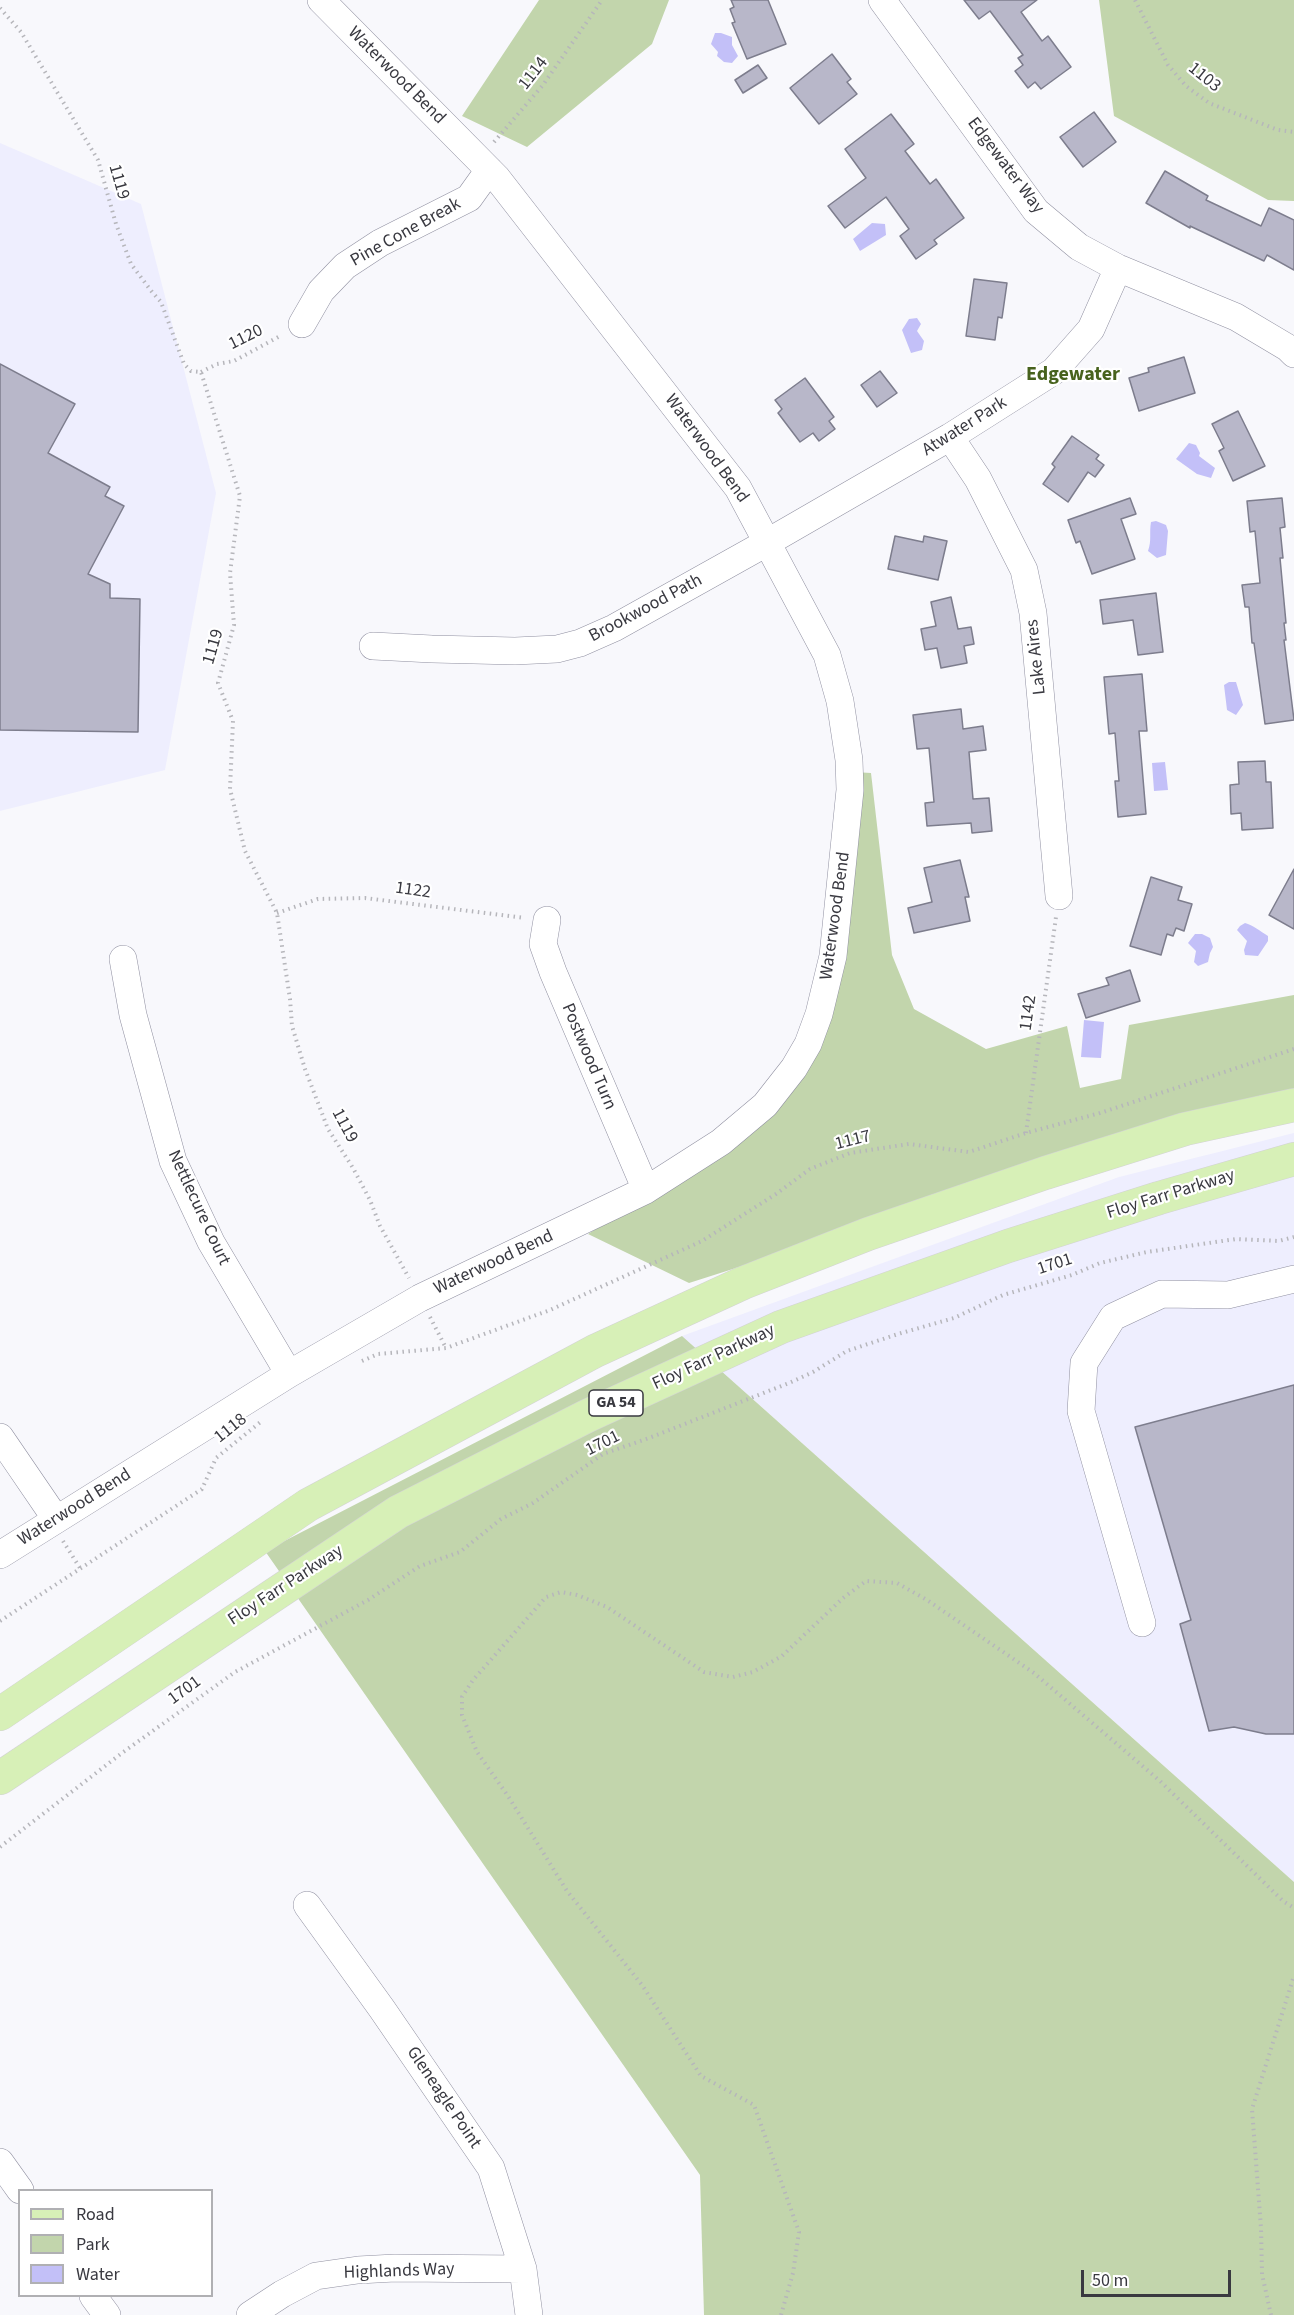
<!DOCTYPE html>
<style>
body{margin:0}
#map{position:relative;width:1294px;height:2315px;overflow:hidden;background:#f8f8fc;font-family:"Source Sans 3",sans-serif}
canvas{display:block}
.legend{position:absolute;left:18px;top:2189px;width:195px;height:108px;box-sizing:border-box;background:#fff;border:2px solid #b0b0b3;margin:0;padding:8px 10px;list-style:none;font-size:18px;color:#393940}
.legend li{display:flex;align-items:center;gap:12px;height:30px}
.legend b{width:30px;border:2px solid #b0b0b3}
.scale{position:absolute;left:1081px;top:2270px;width:150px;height:27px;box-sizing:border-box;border:3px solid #393940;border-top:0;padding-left:8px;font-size:18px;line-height:21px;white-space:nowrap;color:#393940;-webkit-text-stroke:4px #fff;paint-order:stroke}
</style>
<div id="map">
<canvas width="1294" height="2315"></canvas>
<ul class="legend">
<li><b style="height:8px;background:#d7f0b7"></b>Road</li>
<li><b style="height:16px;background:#c2d5ac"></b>Park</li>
<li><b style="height:16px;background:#c3c0f8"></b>Water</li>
</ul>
<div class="scale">50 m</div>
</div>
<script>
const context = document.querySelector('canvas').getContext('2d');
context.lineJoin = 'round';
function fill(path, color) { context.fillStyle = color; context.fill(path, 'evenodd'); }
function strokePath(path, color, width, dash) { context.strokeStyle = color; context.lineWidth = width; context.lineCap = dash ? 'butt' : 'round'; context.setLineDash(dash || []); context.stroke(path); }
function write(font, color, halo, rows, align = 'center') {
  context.font = font + ' "Source Sans 3",sans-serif'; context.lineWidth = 4.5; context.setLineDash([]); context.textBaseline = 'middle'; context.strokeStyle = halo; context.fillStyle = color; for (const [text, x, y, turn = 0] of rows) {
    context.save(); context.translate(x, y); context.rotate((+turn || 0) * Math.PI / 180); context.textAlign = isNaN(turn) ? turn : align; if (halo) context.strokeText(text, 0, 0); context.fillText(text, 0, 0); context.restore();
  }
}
fill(new Path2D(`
 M0,143L141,204L216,493L165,770L0,811Z
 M1294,1133V1882L682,1336L1119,1177Z`), '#eeeefe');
fill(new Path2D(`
 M539,0H669L652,44L527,147L462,116Z
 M1099,0H1294V201L1268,200L1114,116Z
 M854,772L871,773L892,955L914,1009L986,1049L1067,1026L1080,1088L1121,1079L1129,1025L1294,995V1090L689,1283L588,1234L737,1138L800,1072Z
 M682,1336L1294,1882V2315H704L700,2175L265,1551Z`), '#c2d5ac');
fill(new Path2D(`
 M715,33H721L732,37V45L738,56L732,63L724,62L717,56L718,52L711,44Z
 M872,223L885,224L886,235L860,251L853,239Z
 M917,318L921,324L917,331L924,341L922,350L911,353L902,330L909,319Z
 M1189,443L1196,445L1200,453L1199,456L1215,468L1211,478L1197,474L1176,459Z
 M1156,521L1166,525L1168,531L1166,555L1157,558L1148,551C1152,540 1149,533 1151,522Z
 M1229,682H1236L1243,705L1236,715L1227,710L1224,685Z
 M1165,762L1168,790L1154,791L1152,763Z
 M1245,923C1253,925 1260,931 1268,936V941L1258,956L1245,955L1244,950L1247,941L1237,930L1240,926Z
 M1195,934H1202L1210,938L1213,947L1210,953L1208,962L1198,966L1194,962L1196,951L1188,943Z
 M1084,1020L1104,1022L1101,1058L1081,1057Z`), '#c3c0f8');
const building = new Path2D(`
 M731,0H768L786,44L747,59L732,23L735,22L730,9L734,7Z
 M964,0H1037L1021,12L1042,41L1048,36L1071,67L1041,89L1035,82L1028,88L1015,71L1023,65L1018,58L1023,55L990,11L979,19Z
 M832,54L851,79L847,82L857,94L819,124L790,88Z
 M758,65L767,78L743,93L735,80Z
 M1094,112L1116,142L1083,167L1060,137Z
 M891,114L914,144L905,151L930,184L936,179L964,218L934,240L937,244L916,259L900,236L909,229L886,197L845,228L828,206L866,178L845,149Z
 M1165,171L1208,196L1206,200L1261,226L1269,208L1294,220V270L1267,255L1264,261L1190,226V228L1146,203Z
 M974,279L1007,283L1002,318L998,317L995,340L966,336Z
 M1184,357L1195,393L1139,411L1129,378L1149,372L1148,368Z
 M0,364L75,404L48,453L110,487L105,496L124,506L88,574L110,584V598L140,599L138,732L0,730Z
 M880,371L897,393L877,407L861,385Z
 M805,378L834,417L829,421L835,429L819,441L813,433L800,442L778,413L782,409L775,400Z
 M1238,411L1265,466L1233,481L1219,451L1224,448L1212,424Z
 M1072,436L1099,455L1096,459L1104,465L1095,477L1088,472L1068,502L1043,484L1055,467L1052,464Z
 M1130,498L1136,514L1121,519L1135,559L1092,574L1080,541L1076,543L1068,520Z
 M1282,498L1285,527L1280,528L1283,558H1280L1286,623H1284L1286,640H1284L1294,720L1265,724L1254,643H1252L1249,607H1245L1242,585L1260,583L1255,531L1250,532L1247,501Z
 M895,536L923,542L924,536L947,541L938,580L888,569Z
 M1156,593L1163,652L1138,655L1133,620L1103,624L1100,600Z
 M951,597L958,629L971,627L974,644L964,646L967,663L941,668L937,648L925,650L921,629L936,626L931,602Z
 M1142,674L1147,731H1139L1146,814L1118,817L1115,781H1119L1115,733L1109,734L1104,677Z
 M961,709L963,729L983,726L986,750L969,752L973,799L989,798L992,831L972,833L971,823L927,826L925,803L934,802L929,748L917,749L913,715Z
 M1265,761L1266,782H1271L1273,828L1242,830L1241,813L1231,814L1230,785L1239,784L1238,762Z
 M960,860L969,897H965L970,921L914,933L908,908L932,902L924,868Z
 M1294,869V929L1269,915Z
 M1151,877L1182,887L1178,900L1192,904L1184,931L1176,928L1173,936L1167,934L1161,955L1130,946Z
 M1130,970L1140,1001L1086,1018L1078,994L1109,985L1106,978Z
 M1294,1385V1734H1266L1234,1727L1209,1731L1180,1624L1191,1620L1135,1427Z`);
fill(building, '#b8b7c9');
strokePath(building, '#7d7d8d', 1.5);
const minor = new Path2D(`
 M882,0L1036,211L1079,247L1118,268L1236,317L1288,348L1294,354
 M302,324L321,291L345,266L380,243L469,198L489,170
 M950,437L978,479L1024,570L1033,613L1059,896
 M373,646L432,649L515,651L557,649L580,643L614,628L768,542L950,437L1054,371L1091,329L1118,268
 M547,920L543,944L553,972L646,1190
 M123,959L133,1015L173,1161L211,1242L289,1374
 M0,1437L56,1519
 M0,1555L289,1374L420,1298L646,1190L721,1142L765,1105L794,1068L808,1044L819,1014L833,956L850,790L849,760L840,701L827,655L738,488L497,178L321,0
 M1142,1623L1081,1411L1084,1363L1113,1317L1162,1294L1228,1295L1294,1279
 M307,1905L382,2009L491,2168L523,2269L529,2315
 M0,2162L20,2190
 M93,2296L107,2315
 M250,2315L282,2294L316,2276L358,2270L395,2268L523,2269`);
const major = new Path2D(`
 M0,1714L308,1505L595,1351L743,1283L868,1234L1045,1173L1185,1129L1294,1105
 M0,1778L398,1512L587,1416L781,1327L1008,1246L1159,1198L1294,1159`);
strokePath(minor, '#9090a1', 28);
strokePath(major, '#d3d3d5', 34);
strokePath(new Path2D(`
 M1135,0L1168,65L1186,86L1209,103L1278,130L1294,132
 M0,8L21,32L98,160L116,224L131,264L152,292L161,302L184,364L191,371L201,372L240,496L230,573L234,625L218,683L233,721L230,789L245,851L277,913L290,999L292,1026L305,1069L328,1129L353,1168L370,1200L380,1226L409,1278
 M494,142L543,85L602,0
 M201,372L217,364L234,361L282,335
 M277,913L318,899L365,898L525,918
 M1026,1133L1056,917
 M430,1317L446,1348
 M362,1361L378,1354L446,1348L550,1310L702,1241L776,1194L810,1169L850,1153L909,1144L969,1152L1026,1133L1100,1113L1294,1049
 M63,1541L80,1568
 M0,1621L202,1489L216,1458L263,1420
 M0,1847L122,1753L235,1672L368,1600L420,1566L460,1552L501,1519L533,1503L603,1454L649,1438L789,1383L813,1372L847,1351L898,1334L954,1318L1003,1295L1072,1275L1100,1263L1147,1252L1236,1239L1279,1241L1294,1237
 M781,2315L793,2273L799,2232L754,2105L701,2076L642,1985L567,1891L508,1796L477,1752L462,1715V1697L473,1680L546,1597L561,1592L577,1595L607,1607L704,1672L733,1677L753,1672L782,1656L843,1598L866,1581L897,1583L927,1600L1034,1673L1160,1781L1283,1901L1294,1908
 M1271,2315L1262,2274L1261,2228L1252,2109L1294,1976`), '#b6b6bb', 4, [1.5, 4.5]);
strokePath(minor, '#fff', 27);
strokePath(major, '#d7f0b7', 33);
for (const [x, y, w] of [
 [616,1403,54]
]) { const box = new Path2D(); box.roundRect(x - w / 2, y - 13, w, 26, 4.5); context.fillStyle = '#fff'; context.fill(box); strokePath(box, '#393940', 1.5); }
write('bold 16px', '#393940', null, [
 ["GA 54",616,1403]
]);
write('18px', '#393940', '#fff', [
 ["1114",534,74,-52],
 ["Waterwood Bend",396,76,45],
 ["1103",1204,78,39],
 ["Edgewater Way",1005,166,53],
 ["1119",118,182,74],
 ["Pine Cone Break",406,233,-29],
 ["1120",246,338,-26],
 ["Atwater Park",965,427,-32],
 ["Waterwood Bend",706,449,54],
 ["Brookwood Path",646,609,-28],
 ["1119",214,647,-74],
 ["Lake Aires",1037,657,-96],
 ["1122",413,891,8],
 ["Waterwood Bend",836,916,-82],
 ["1142",1029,1013,-82],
 ["Postwood Turn",588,1057,67],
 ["1119",344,1126,62],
 ["1117",853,1141,-14],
 ["Floy Farr Parkway",1171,1195,-17],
 ["Nettlecure Court",198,1208,65],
 ["Waterwood Bend",494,1263,-25],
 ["1701",1055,1265,-18],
 ["Floy Farr Parkway",714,1358,-25],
 ["1118",231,1429,-39],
 ["1701",603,1444,-26],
 ["Waterwood Bend",75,1508,-32],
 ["Floy Farr Parkway",286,1586,-33],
 ["1701",185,1691,-36],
 ["Gleneagle Point",443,2098,56],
 ["Highlands Way",399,2272,-2]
]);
write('bold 20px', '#47621d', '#fff', [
 ["Edgewater",1073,376]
]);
</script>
